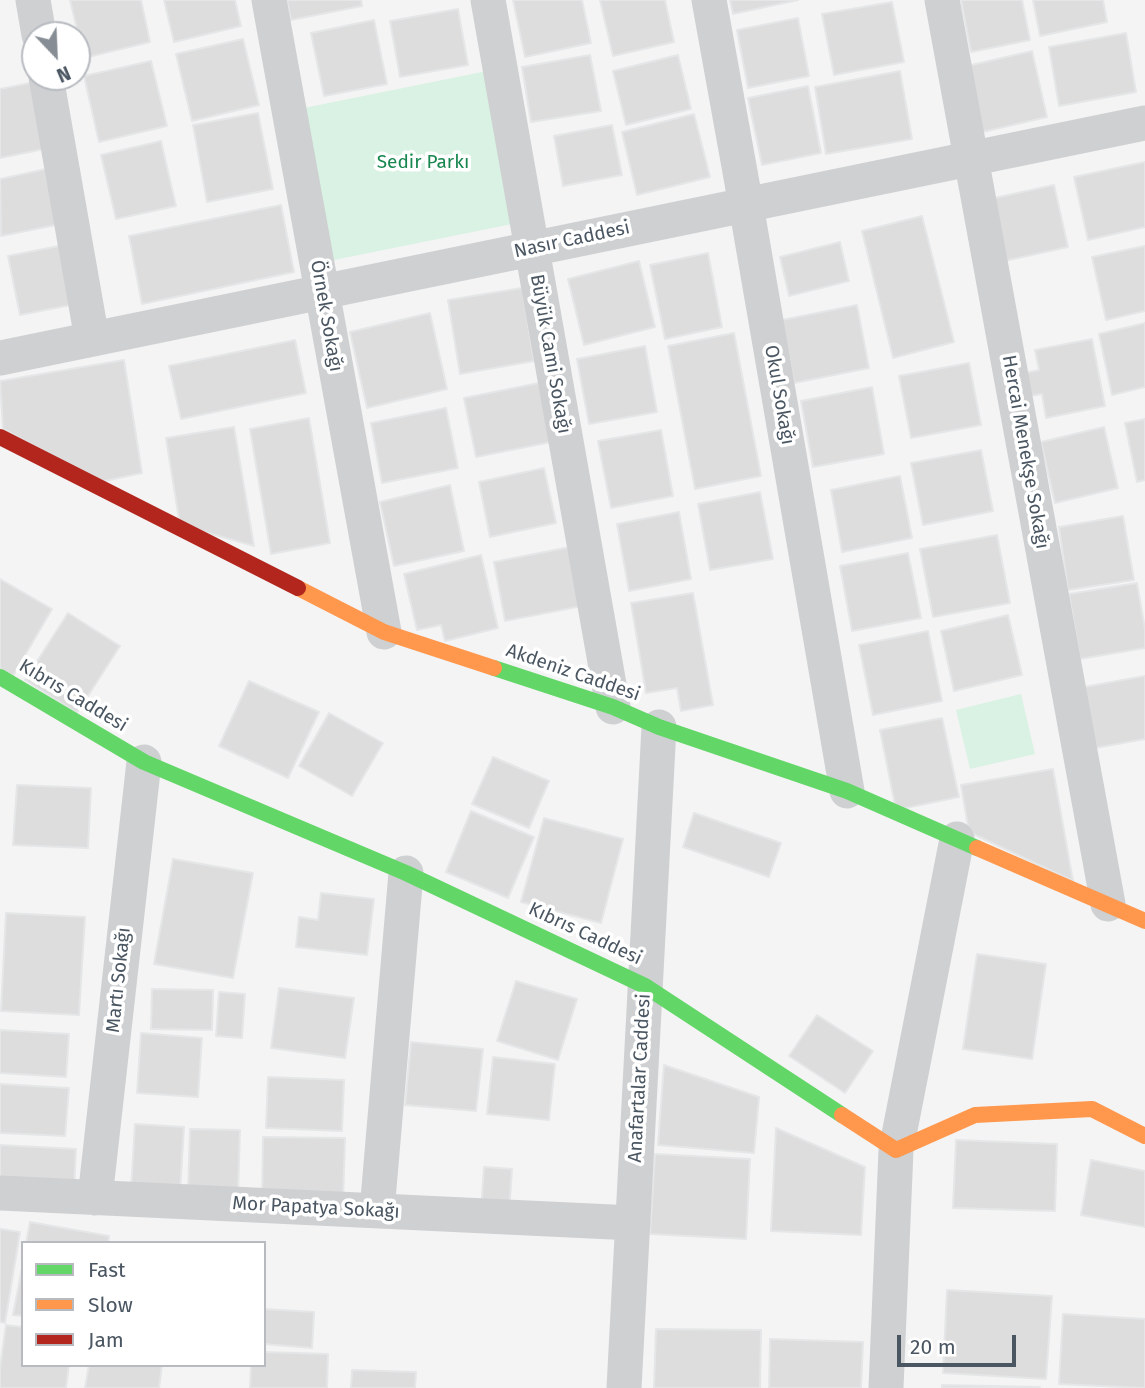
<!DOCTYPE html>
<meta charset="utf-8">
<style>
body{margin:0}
#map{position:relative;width:1145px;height:1388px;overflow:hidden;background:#f4f4f4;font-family:"Fira Sans",sans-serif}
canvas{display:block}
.legend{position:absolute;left:21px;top:1241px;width:245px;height:126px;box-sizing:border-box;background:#fff;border:2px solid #b7bbc0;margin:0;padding:9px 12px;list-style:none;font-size:21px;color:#4a5661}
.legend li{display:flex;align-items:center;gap:14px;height:35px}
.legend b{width:35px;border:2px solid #b7bbc0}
.north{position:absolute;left:21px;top:21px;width:70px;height:70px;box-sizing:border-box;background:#fff;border:2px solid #b7bbc0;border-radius:50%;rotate:157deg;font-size:19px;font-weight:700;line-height:28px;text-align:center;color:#4a5661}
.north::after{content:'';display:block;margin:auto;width:24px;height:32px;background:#868d94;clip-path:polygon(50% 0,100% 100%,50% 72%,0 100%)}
.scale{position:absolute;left:897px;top:1335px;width:119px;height:32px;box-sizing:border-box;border:4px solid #4a5661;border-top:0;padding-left:9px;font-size:21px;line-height:24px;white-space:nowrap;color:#4a5661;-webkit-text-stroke:5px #fff;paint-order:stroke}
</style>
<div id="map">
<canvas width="1145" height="1388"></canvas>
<ul class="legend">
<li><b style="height:9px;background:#63d668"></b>Fast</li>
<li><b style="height:9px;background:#ff974d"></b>Slow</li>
<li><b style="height:9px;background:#b3261e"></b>Jam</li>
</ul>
<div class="north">N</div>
<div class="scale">20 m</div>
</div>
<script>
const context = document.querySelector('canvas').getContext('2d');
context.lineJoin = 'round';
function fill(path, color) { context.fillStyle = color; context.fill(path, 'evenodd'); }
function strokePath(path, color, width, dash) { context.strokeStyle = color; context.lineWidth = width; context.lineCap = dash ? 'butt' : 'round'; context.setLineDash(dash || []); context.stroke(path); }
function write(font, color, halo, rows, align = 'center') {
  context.font = font + ' "Fira Sans",sans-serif'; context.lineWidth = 7; context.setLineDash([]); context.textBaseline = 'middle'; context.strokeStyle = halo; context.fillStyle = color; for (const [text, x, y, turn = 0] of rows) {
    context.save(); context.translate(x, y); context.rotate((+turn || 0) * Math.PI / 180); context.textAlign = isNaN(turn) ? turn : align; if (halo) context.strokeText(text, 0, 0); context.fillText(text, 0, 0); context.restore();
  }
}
fill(new Path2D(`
 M487,71L517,223L334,260L304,108Z
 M1021,694L1035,754L970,769L956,710Z`), '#d9f2e3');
const building = new Path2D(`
 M70,0H141L150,42L84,58Z
 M164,0H235L241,26L174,42Z
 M287,0H361L362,6L291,20Z
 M513,0H582L591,43L525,57Z
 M600,0H665L674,42L613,56Z
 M730,0H798L733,14Z
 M961,0H1022L1030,40L971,52Z
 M1033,0H1103L1107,22L1040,36Z
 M892,2L904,62L834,75L822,14Z
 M458,9L468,65L400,77L390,21Z
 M798,18L809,76L748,88L737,30Z
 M374,20L387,84L324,96L311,33Z
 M1126,33L1136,92L1059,106L1049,47Z
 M243,39L259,105L192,121L176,54Z
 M1032,51L1047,117L978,133L963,67Z
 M590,55L601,111L531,122L522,67Z
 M678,55L691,109L626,125L613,71Z
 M151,61L167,126L99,142L84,76Z
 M900,71L912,139L826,154L815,87Z
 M40,81L54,147L0,158V89Z
 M808,86L821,153L762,165L748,98Z
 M258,113L273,189L207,202L193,125Z
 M694,114L710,177L637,195L622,132Z
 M612,125L622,175L563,186L554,136Z
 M161,141L176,206L116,219L101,155Z
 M1145,162V227L1088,240L1074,177Z
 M55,167L66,223L1,236L0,179Z
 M1054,185L1068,247L995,263L981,201Z
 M281,205L294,272L142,304L129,236Z
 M922,216L954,342L893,358L862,231Z
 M840,242L849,281L789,296L780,257Z
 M69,244L81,303L20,315L8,256Z
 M1145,246V311L1106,320L1092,257Z
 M708,253L722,327L665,339L650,265Z
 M639,261L655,327L584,345L568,279Z
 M522,288L534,361L460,374L448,300Z
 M857,305L869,368L794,383L782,320Z
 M430,313L447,389L367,408L350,332Z
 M1145,323V387L1112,395L1099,334Z
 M734,333L761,476L695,489L668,346Z
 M1092,339L1105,406L1046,418L1042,394L1030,396L1025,373L1039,370L1035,350Z
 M295,340L306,393L181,419L169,366Z
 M645,346L657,412L589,424L577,359Z
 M124,360L142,473L100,482L3,429L0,381Z
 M969,363L981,425L911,438L899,376Z
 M539,383L551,442L476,457L464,398Z
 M872,387L884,454L813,467L801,401Z
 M446,408L458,468L382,483L371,423Z
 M309,418L330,543L271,554L250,429Z
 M1145,419V480L1137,482L1125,423Z
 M234,427L254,546L180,525L166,438Z
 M1104,427L1118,488L1055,503L1041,442Z
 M661,430L673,496L611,508L598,441Z
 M981,450L993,511L923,525L911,463Z
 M544,468L556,523L490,537L479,482Z
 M900,476L912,538L842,552L831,490Z
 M450,485L464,551L394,566L380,502Z
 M760,492L773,559L710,570L698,504Z
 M679,512L691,579L629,591L617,524Z
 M1123,516L1134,580L1068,590L1059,527Z
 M997,535L1010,603L933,617L920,549Z
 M575,546L587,605L505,621L494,562Z
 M908,553L921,618L852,631L840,566Z
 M481,555L498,628L445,641L441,625L417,630L404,574Z
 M0,579L52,609L13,676L0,669Z
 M1137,583L1145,629V648L1080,659L1069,594Z
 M693,593L713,705L681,711L677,688L646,693L631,603Z
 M68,613L120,646L77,713L25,680Z
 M1008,615L1022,675L954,691L941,631Z
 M928,631L942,701L873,715L859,645Z
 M1145,676V739L1095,748L1084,687Z
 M249,681L319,712L288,778L219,746Z
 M329,713L383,743L352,796L299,766Z
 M942,718L959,797L896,810L880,730Z
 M493,757L549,781L529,828L472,804Z
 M1053,769L1073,881L969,832L961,785Z
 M17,785L91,788L88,848L13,845Z
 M471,811L534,837L508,898L446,872Z
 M694,813L781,843L769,877L683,847Z
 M544,818L623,839L601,923L521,902Z
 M173,859L253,873L233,978L154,964Z
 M321,893L374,899L367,955L296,947L299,917L318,920Z
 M6,913L85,917L79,1015L1,1011Z
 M977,954L1046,964L1032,1059L963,1049Z
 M516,981L577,999L558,1060L497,1041Z
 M279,988L354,998L345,1058L271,1048Z
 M152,989L213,990L212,1030L151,1029Z
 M219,992L245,994L242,1038L216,1036Z
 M817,1015L873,1051L845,1093L789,1056Z
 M0,1030L69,1034L66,1077L0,1073Z
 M141,1033L202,1038L198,1097L137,1093Z
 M411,1042L483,1049L476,1111L405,1105Z
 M493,1057L555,1064L549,1120L487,1114Z
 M664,1065L759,1097L754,1153L658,1145Z
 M268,1077L344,1080L342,1131L266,1128Z
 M0,1084L69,1088L65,1136L0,1133Z
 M135,1124L184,1127L180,1192L131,1190Z
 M776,1128L865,1167L861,1235L771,1231Z
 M190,1129L240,1130L238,1194L188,1192Z
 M263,1137L345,1138L343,1200L262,1199Z
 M956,1140L1057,1144L1055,1211L953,1208Z
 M0,1145L76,1149L74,1189L0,1185Z
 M655,1154L750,1159L746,1239L650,1234Z
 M1091,1160L1145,1171V1227L1081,1215Z
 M484,1167L512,1169L509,1213L481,1211Z
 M30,1222L109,1236L108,1243H26Z
 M0,1229L20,1232L5,1323L0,1322Z
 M23,1263V1316L13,1315Z
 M947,1290L1052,1296L1046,1379L943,1373Z
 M264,1309L314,1312L312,1348L264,1344Z
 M1063,1314L1145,1319V1388L1059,1384Z
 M6,1325L23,1327V1365H69L66,1388H0V1367Z
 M656,1329L761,1330L760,1388H654Z
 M770,1339L863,1342L861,1388H769Z
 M264,1352L328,1354L327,1388H250L251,1365H264Z
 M89,1365H162L159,1388H85Z
 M352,1370L416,1372L415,1388H351Z
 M942,1385L1040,1387L942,1388Z`);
fill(building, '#ddddde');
strokePath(building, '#e5e6e7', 2);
strokePath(new Path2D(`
 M33,0L39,35
 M269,0L384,632
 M488,0L613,707
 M709,0L746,205L847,791
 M942,0L1108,904
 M46,77L92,339
 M0,358L1145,123
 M0,1193L633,1223
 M95,1198L144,762
 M377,1211L406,873
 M624,1388L659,727
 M886,1388L896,1150L957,839`), '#ced0d2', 35);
strokePath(new Path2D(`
 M494,668L613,707L659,727L847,791L977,848
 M0,677L144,762L406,873L645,986L842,1115`), '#63d668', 16);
strokePath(new Path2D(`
 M298,588L384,632L494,668
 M977,848L1145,921
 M842,1115L896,1150L975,1115L1092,1109L1145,1136`), '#ff974d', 16);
strokePath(new Path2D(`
 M0,437L298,588`), '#b3261e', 16);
write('19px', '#17864f', '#fff', [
 ["Sedir Parkı",423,163]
]);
write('19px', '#4a5661', '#fff', [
 ["Nasır Caddesi",572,240,-12],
 ["Örnek Sokağı",326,316,80],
 ["Büyük Cami Sokağı",550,354,80],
 ["Okul Sokağı",779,395,80],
 ["Hercai Menekşe Sokağı",1025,452,80],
 ["Akdeniz Caddesi",573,673,19],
 ["Kıbrıs Caddesi",73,696,31],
 ["Kıbrıs Caddesi",585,934,25],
 ["Martı Sokağı",119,980,-84],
 ["Anafartalar Caddesi",640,1078,-87],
 ["Mor Papatya Sokağı",316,1208,3]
]);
</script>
